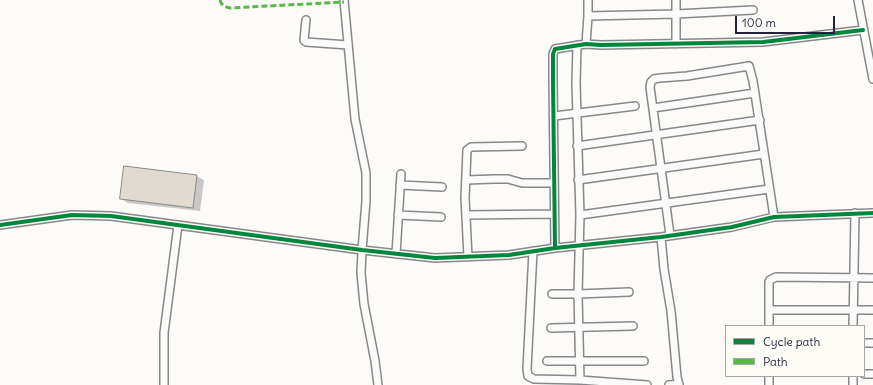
<!DOCTYPE html>
<style>
body{margin:0}
#map{position:relative;width:873px;height:385px;overflow:hidden;background:#fcfbf8;font-family:Delius,sans-serif}
canvas{display:block}
.legend{position:absolute;left:725px;top:325px;width:140px;height:52px;box-sizing:border-box;background:#fdfcf7;border:1px solid #a5a5ac;margin:0;padding:5px 7px;list-style:none;font-size:12px;color:#22223b}
.legend li{display:flex;align-items:center;gap:8px;height:20px}
.legend b{width:20px;border:1px solid #a5a5ac}
.scale{position:absolute;left:735px;top:16px;width:100px;height:18px;box-sizing:border-box;border:2px solid #22223b;border-top:0;padding-left:5px;font-size:12px;line-height:14px;white-space:nowrap;color:#22223b;-webkit-text-stroke:3px #fdfcf7;paint-order:stroke}
</style>
<div id="map">
<canvas width="873" height="385"></canvas>
<ul class="legend">
<li><b style="height:5px;background:#00873e"></b>Cycle path</li>
<li><b style="height:5px;background:#58b947"></b>Path</li>
</ul>
<div class="scale">100 m</div>
</div>
<script>
const context = document.querySelector('canvas').getContext('2d');
context.lineJoin = 'round';
function fill(path, color) { context.fillStyle = color; context.fill(path, 'evenodd'); }
function strokePath(path, color, width, dash) { context.strokeStyle = color; context.lineWidth = width; context.lineCap = dash ? 'butt' : 'round'; context.setLineDash(dash || []); context.stroke(path); }
fill(new Path2D(`
 M197,176L204,180L200,211L128,203L121,199Z`), '#0003');
const building = new Path2D(`
 M124,166L197,175L193,208L120,199Z`);
fill(building, '#e1dad0');
strokePath(building, '#88888c', 1);
const minor = new Path2D(`
 M344,0L355,119L366,173V201L362,250L361,273L364,304L375,361L378,385
 M858,0L873,79
 M588,16L676,14L753,10
 M306,20L304,40L306,42L348,45
 M586,44L588,16V0
 M676,44V0
 M577,45L576,83L580,215L578,294L580,380
 M653,108L755,93
 M554,116L635,106
 M577,146L760,120
 M466,180L495,179H508L522,183H554
 M578,180L764,154
 M400,185L442,187
 M398,215L441,217
 M466,215L554,214
 M580,215L769,189
 M0,225L72,215L111,216L362,250L435,258L509,255L555,248L661,237L732,227L774,217L873,213
 M670,235L650,87L651,82L654,79L660,78L687,76L749,66L753,81L774,217
 M661,237L664,269L671,311L677,377L679,385
 M555,248L553,80V54L555,49L586,44L601,45L763,42L863,30
 M533,251L527,369L528,376L534,379L580,380L647,385
 M396,254L401,174
 M468,257L465,198L467,150L471,147L522,146
 M552,294H578L629,292
 M770,310H873
 M769,326V282L770,280L776,277L873,278
 M853,326L855,213
 M551,328L633,326
 M864,343H873
 M547,361H644
 M864,374H873
 M853,376V385
 M164,385V333L178,225
 M669,385L679,384
 M769,385V376`);
strokePath(minor, '#88888c', 10);
strokePath(minor, '#fbfbf9', 7);
strokePath(new Path2D(`
 M220,0C221,5 225,7 230,8L344,2`), '#58b947', 3, [6, 3]);
strokePath(new Path2D(`
 M0,225L72,215L111,216L362,250L435,258L509,255L555,248L661,237L732,227L774,217L873,213
 M555,248L553,80V54L555,49L586,44L601,45L763,42L863,30`), '#00873e', 4);
</script>
